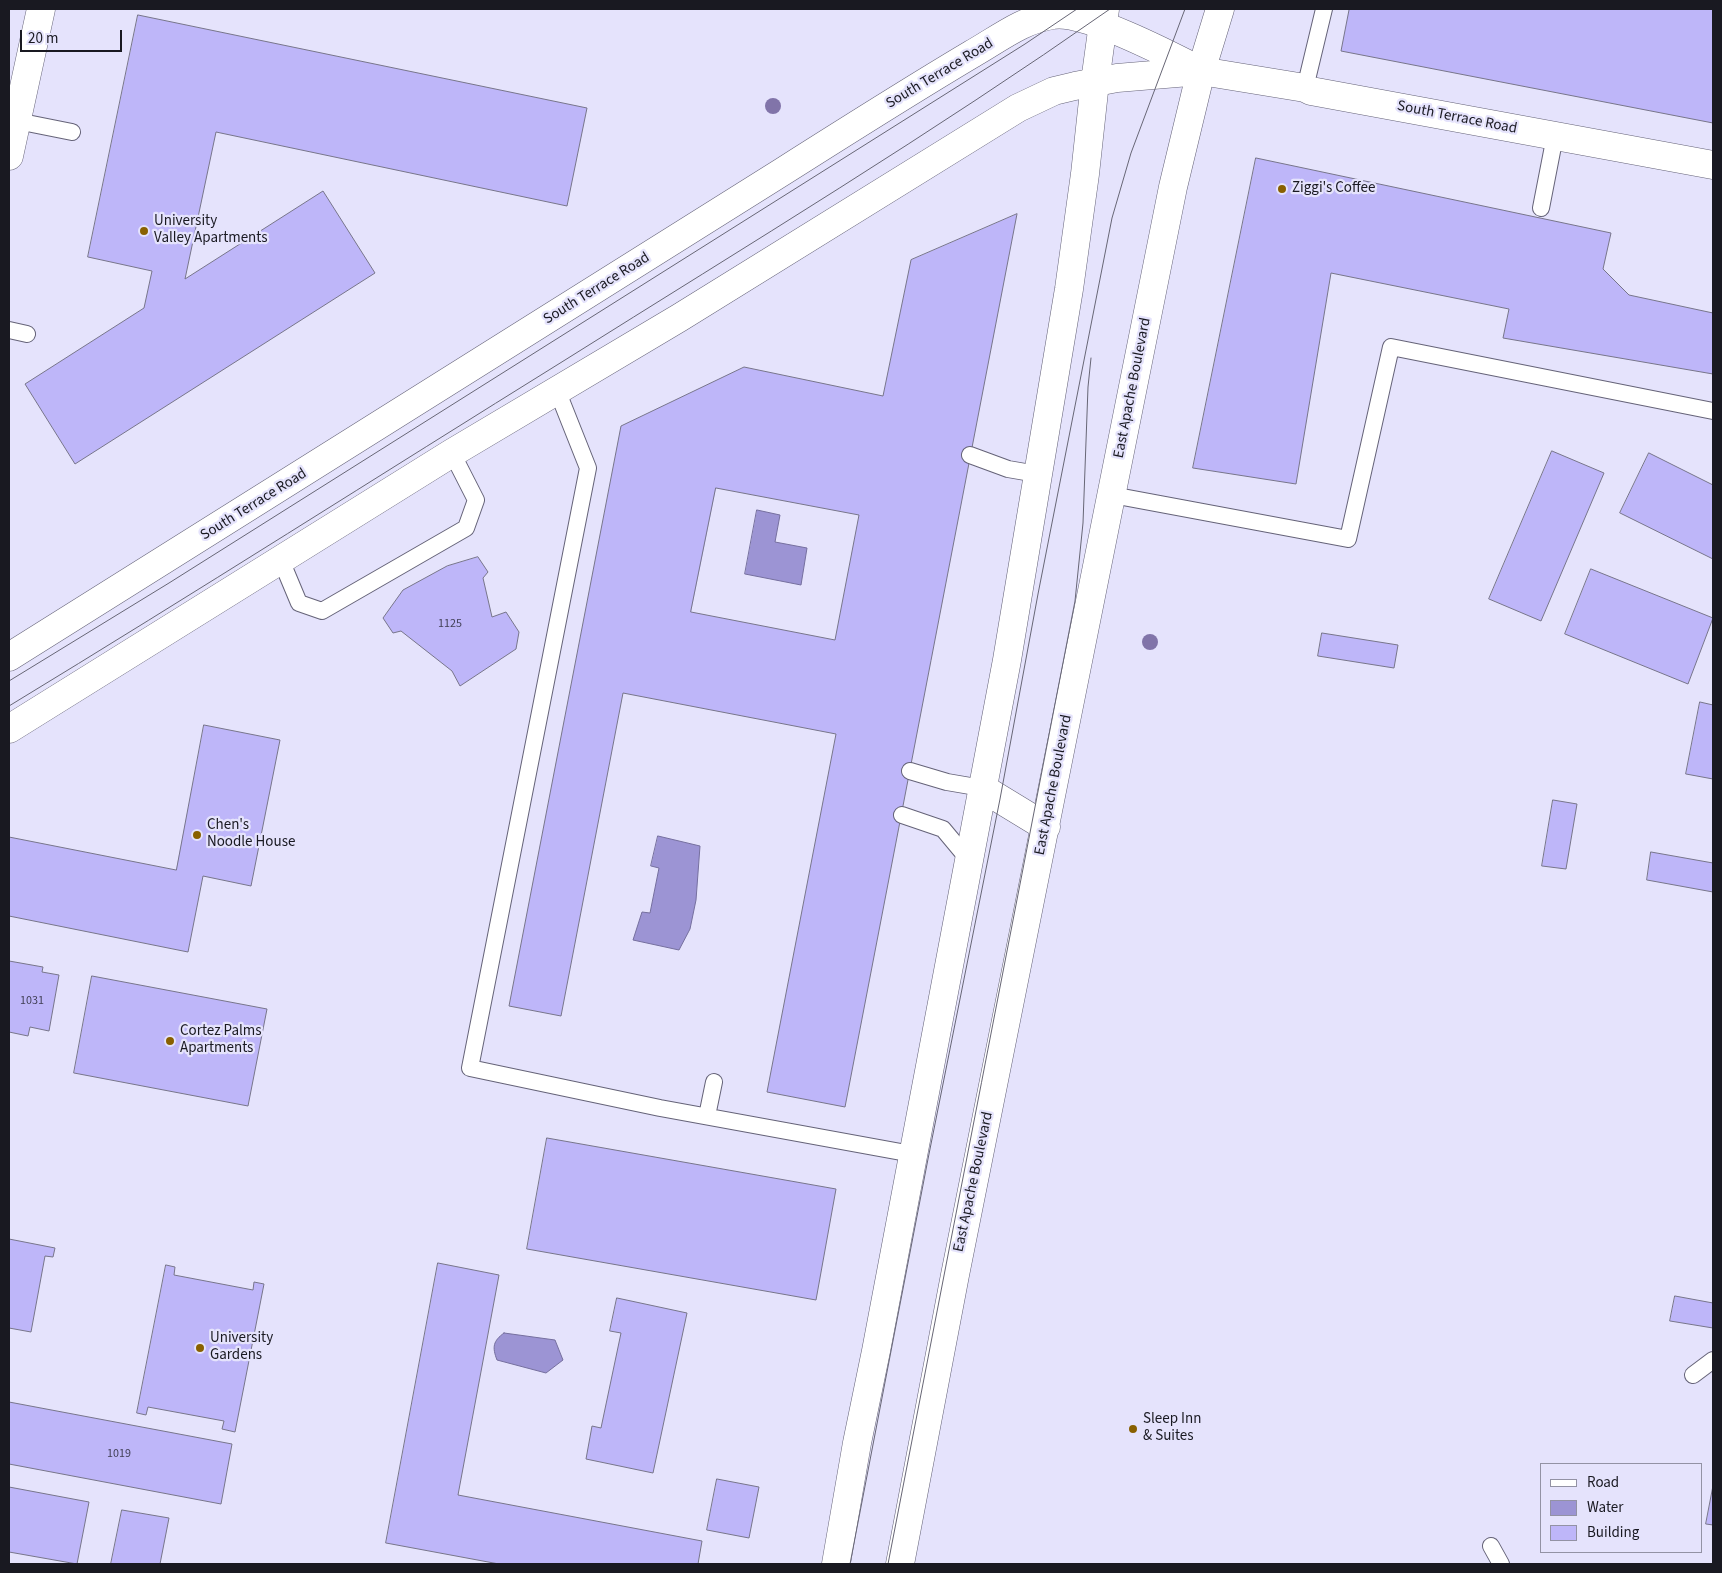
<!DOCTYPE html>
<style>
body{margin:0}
#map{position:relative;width:1722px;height:1573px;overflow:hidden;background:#e5e3fc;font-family:"Source Sans 3",sans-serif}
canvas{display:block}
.frame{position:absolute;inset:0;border:10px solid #191921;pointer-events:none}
.legend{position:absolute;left:1540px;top:1463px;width:162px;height:90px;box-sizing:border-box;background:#e5e3fc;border:1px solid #9392a4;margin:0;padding:6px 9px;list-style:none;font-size:15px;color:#191921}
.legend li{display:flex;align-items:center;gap:10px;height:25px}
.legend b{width:25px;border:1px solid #9392a4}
.scale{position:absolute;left:20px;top:30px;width:102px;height:22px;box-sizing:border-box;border:2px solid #191921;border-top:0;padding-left:6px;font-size:15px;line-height:18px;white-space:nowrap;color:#191921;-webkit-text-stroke:4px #e5e3fc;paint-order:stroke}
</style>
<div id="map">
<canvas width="1722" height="1573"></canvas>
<div class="frame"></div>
<ul class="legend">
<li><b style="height:6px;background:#fff"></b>Road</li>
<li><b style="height:14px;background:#9c94d4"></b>Water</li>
<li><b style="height:14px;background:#beb6f9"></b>Building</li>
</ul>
<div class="scale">20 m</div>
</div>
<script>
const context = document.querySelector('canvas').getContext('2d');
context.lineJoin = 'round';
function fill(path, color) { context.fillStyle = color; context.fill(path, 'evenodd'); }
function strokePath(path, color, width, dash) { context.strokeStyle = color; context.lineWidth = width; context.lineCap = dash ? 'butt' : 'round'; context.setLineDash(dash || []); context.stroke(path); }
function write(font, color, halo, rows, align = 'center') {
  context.font = font + ' "Source Sans 3",sans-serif'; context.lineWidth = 4.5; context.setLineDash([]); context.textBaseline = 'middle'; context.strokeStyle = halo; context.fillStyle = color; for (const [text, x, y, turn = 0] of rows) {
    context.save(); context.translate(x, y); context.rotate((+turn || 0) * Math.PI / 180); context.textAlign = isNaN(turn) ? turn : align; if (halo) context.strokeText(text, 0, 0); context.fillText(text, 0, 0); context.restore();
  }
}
const water = new Path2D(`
 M757,510L780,515L775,542L807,548L801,585L745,574Z
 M658,836L700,846L696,900L690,929L679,950L633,940L642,912L650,913L659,868L651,866Z
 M504,1333L555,1340L563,1360L546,1373L497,1360C492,1347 493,1341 504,1333Z`);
fill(water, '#9c94d4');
strokePath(water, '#756f9e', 1);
const building = new Path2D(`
 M1352,9H1713V123L1341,51L1349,10Z
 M138,15L587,108L567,206L216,132L185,279L323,191L375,273L75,464L25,384L144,308L152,271L88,257Z
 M1256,158L1611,233L1603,269L1629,295L1713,313V374L1503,338L1509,309L1331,273L1296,484L1193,468Z
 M1017,214L845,1107L767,1092L836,734L623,693L561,1016L509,1006L621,426L744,367L883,396L911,260ZM716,488L859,515L835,640L691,612Z
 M1552,451L1604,473L1541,621L1489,599Z
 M1649,453L1713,485V559L1620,513Z
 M478,557L488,572L483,578L492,617L506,612L519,632L516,649L460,686L452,671L401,631L393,633L383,618L403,590L447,566Z
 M1591,569L1713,618L1688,684L1565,634Z
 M1322,633L1398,645L1394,668L1318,656Z
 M1700,702L1713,705V779L1686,774Z
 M204,725L280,740L251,886L203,876L188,952L9,916V837L176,870Z
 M1553,800L1577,804L1566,869L1542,866Z
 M1651,852L1713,863V892L1647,880Z
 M9,961L43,967L42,972L59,975L49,1031L30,1027L28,1036L9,1032Z
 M92,976L267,1009L248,1106L74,1073Z
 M547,1138L836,1189L816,1300L527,1249Z
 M9,1239L55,1248L53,1257L45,1256L31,1332L9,1328Z
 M438,1263L499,1275L458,1495L702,1541L698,1564H499L386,1543Z
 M166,1265L175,1267L174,1275L253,1290L254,1282L264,1284L235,1432L222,1429L224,1421L148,1407L146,1415L137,1413Z
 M1675,1296L1713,1303V1328L1670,1321Z
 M617,1298L687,1313L653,1473L586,1459L592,1426L601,1428L621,1333L610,1331Z
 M9,1402L232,1444L221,1504L9,1464Z
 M717,1479L759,1487L749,1538L707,1530Z
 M1713,1486V1525L1706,1524Z
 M9,1487L89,1502L77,1564L9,1552Z
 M122,1510L169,1518L160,1564H111Z`);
fill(building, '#beb6f9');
strokePath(building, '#77758a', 1);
const lane = new Path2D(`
 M1305,88L1324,9
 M17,121L72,132
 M1541,208L1555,136
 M9,330L27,334
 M557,390L588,468L470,1068L660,1108L912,1154
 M970,455L1008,469L1037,474
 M1112,495L1348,539L1391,347L1713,411
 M281,560L299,603L322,611L466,528L476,500L452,453
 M910,771L947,782L982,788
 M902,815L943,829L968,859
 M707,1116L714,1082
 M1693,1375L1713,1360
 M1491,1546L1501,1564`);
const street = new Path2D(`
 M1201,71L1305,88L1311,91L1713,165
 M9,156L41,9`);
const secondary = new Path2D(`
 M9,657C268,497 525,334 782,172C845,132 908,92 972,54C997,40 1023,19 1053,15C1083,10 1172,56 1201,71
 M9,729L452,453L679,318L1018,108L1054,91L1075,86L1117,78L1201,71`);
const primary = new Path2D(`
 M982,788L1046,827
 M836,1564L857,1443L876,1351L1007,660L1069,289L1085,174L1095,82L1105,9
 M900,1564L955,1275L1173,187L1201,71L1220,9`);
strokePath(lane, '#656378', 18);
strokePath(street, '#656378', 29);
strokePath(secondary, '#656378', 29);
strokePath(primary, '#656378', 29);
strokePath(lane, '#fff', 16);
strokePath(street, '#fff', 28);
strokePath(secondary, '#fff', 28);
strokePath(primary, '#fff', 28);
strokePath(new Path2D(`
 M9,681L169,583L1025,44L1077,9
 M9,706C195,593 380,475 565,360C748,245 933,133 1110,9
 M850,1564L928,1159L1000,799L1038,594L1112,218L1131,153L1185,9
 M888,1564L1075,601L1083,523L1088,387L1091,358`), '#676675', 1);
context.fillStyle = '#8174a9';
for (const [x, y] of [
 [773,106],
 [1150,642]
]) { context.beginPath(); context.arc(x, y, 8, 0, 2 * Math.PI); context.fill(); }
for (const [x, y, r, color] of [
 [1282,189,5,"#896000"],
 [144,231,5,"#896000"],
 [197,835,5,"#896000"],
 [170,1041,5,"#896000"],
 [200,1348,5,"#896000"],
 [1133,1429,5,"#896000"]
]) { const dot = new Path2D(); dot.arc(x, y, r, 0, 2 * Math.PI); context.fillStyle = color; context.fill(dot); strokePath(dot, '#e5e3fc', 2); }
write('12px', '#424057', null, [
 ["1125",450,624],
 ["1031",32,1001],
 ["1019",119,1454]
]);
write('15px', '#191921', '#e5e3fc', [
 ["South Terrace Road",940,74,-31],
 ["South Terrace Road",1457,118,11],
 ["South Terrace Road",597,289,-32],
 ["East Apache Boulevard",1133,388,-79],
 ["South Terrace Road",254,505,-32],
 ["East Apache Boulevard",1054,785,-79],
 ["East Apache Boulevard",974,1182,-78]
]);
write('15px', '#191921', '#e5e3fc', [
 ["Ziggi's Coffee",1292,189],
 ["University",154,222],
 ["Valley Apartments",154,239],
 ["Chen's",207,826],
 ["Noodle House",207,843],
 ["Cortez Palms",180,1032],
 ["Apartments",180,1049],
 ["University",210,1339],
 ["Gardens",210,1356],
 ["Sleep Inn",1143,1420],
 ["& Suites",1143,1437]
], 'left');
</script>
